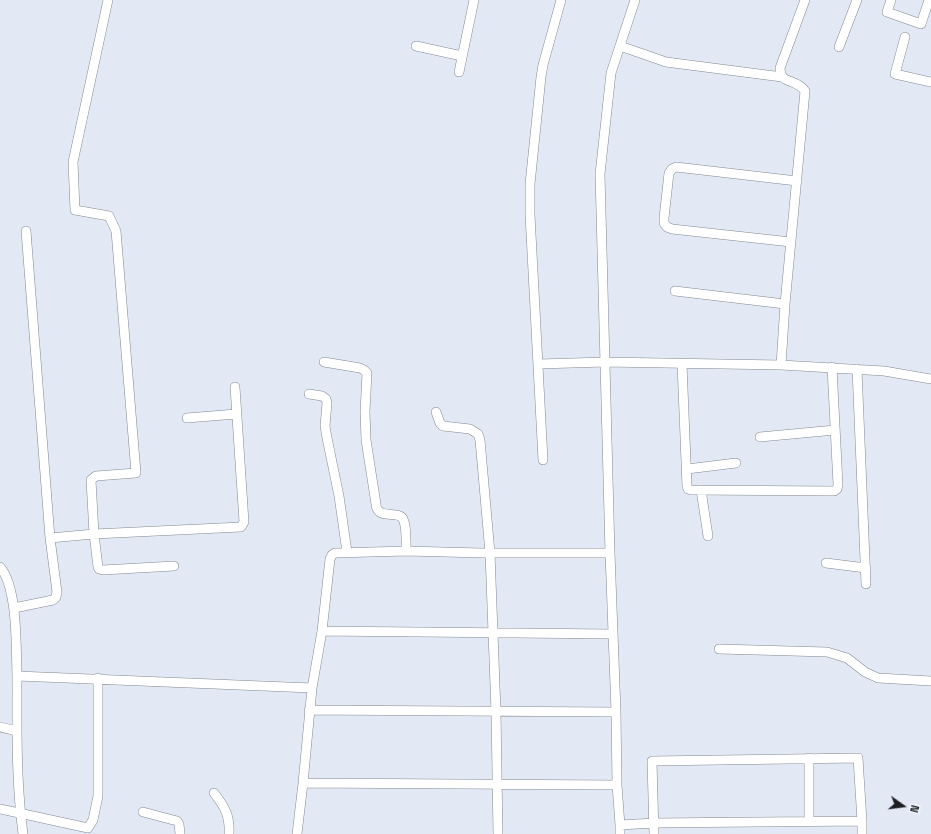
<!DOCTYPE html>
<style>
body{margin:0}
#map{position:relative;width:931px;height:834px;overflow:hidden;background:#e2e9f4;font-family:"Space Grotesk",sans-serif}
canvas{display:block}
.north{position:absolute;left:883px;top:786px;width:40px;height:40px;-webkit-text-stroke:3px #f1f6ff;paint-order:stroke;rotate:104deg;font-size:11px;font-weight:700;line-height:16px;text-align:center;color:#1c1e22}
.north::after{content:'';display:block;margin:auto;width:14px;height:18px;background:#1c1e22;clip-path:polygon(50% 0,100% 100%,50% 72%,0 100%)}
</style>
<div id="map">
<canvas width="931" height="834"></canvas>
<div class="north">N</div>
</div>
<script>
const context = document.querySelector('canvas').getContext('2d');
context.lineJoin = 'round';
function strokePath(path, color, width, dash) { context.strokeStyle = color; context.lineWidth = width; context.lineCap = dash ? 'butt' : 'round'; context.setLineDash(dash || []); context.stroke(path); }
const minor = new Path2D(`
 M108,0L73,162L75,210L109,216L116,231L136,473L96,476L91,480L94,534L98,567L99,569L103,570L174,566
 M891,0L887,12L921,24L929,0
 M905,37L895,74L931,82
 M416,46L462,56
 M620,46L666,62L782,77
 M839,47L857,0
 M459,72L474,0
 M791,242L672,229L667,227L664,223V218L669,173L672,169L676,167L797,181
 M675,291L785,304
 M324,362L360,368L364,370L367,373L365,412L366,440L376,504C376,506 376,508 378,510C383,518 399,511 403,519C407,526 406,543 406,551
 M539,364L605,362L781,365L884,371L931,379
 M682,364L687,486L688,489L691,490L834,491L837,489L838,485L832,367
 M781,365L785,304L805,91C796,78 780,85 780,68L805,0
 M857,369L866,584
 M309,394L322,396L326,399L327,403L325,426L327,438L339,496L347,552
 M436,412L440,423L443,426L470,429L478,434L480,440L490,553L496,712L498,834
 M187,418L236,414
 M760,437L835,430
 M543,460L530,215V184L541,77L543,65L561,0
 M687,469L736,463
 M701,490L708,536
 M50,538L94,534L241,527L244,522L235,387
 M826,563L866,568
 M0,567C18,587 16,649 17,676L312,688L303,783L297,834
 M14,608L53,600L56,597L57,592L50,538L26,231
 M322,631L612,634
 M719,649L827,652L847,658L865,672L878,678L931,681
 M17,676C17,729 16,782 23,834
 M312,688L322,631L330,559L332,555L335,553L406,551L482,553H610
 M309,710L616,712
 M0,727L17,731
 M809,758V821
 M303,783L617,785
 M214,793C225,807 230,816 229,834
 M0,809L88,828L93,820L98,796V678
 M143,812L177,821L179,824L180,834
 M620,825L617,785L616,712L610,553L600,174L611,73L635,0
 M620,834V825L654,823L862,821V834
 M654,834L652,761L858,758L862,821`);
strokePath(minor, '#828892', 10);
strokePath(minor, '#fff', 9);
</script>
